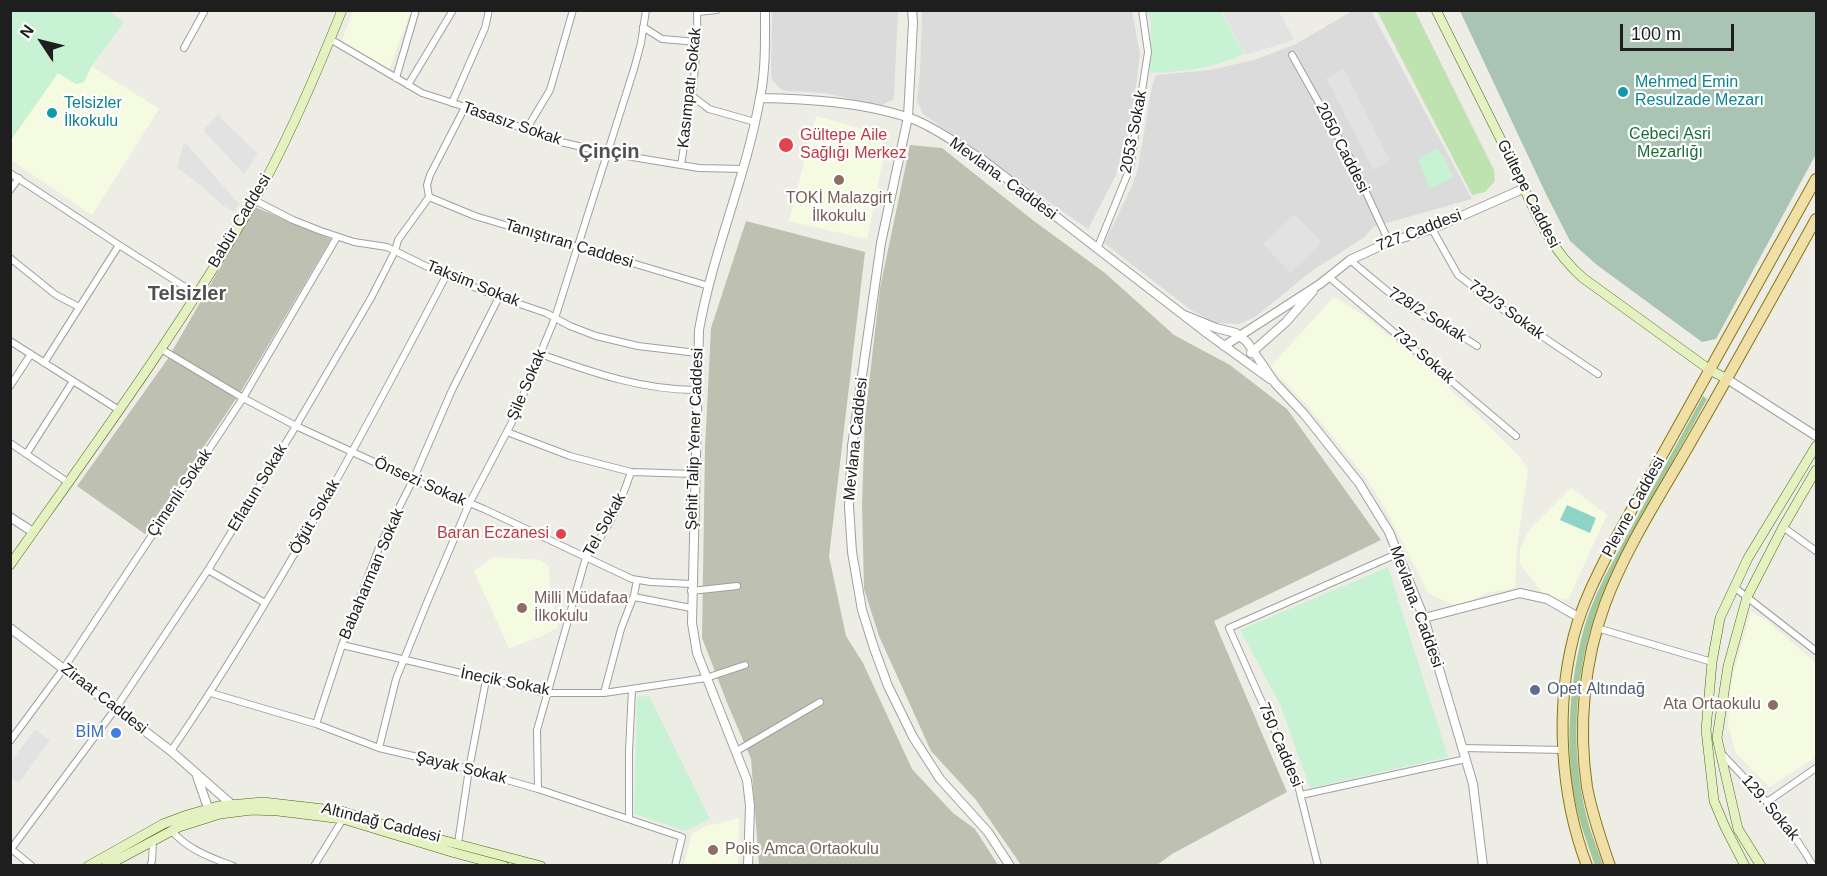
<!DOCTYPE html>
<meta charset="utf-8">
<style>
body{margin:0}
#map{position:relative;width:1827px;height:876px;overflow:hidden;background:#eeede5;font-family:Arial,sans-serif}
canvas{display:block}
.frame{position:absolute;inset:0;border:12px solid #1e1e1e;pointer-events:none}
.north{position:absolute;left:12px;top:12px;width:60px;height:60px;-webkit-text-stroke:4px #fff;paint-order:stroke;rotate:305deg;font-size:16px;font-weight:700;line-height:24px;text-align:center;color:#1e1e1e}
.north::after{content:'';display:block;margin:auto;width:21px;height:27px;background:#1e1e1e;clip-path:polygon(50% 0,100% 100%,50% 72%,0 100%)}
.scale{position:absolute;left:1620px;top:24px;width:114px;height:27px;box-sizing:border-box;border:3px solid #1e1e1e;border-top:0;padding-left:8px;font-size:18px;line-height:21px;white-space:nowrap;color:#1e1e1e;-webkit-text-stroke:4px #fff;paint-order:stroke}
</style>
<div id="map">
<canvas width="1827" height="876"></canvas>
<div class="frame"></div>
<div class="north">N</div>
<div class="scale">100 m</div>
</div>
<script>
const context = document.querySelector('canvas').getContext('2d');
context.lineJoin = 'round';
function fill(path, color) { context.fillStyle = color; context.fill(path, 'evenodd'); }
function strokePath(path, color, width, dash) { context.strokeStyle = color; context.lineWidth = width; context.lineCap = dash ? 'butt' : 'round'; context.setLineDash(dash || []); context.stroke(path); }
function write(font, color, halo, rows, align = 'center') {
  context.font = font + ' Arial,sans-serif'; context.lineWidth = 4.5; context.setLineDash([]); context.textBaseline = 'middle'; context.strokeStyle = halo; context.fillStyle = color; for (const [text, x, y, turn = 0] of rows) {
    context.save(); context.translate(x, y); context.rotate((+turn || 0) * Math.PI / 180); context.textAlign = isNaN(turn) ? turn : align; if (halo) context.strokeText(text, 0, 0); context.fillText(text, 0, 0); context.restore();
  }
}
fill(new Path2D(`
 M772,11H898L894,99L880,106L825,93L785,91L778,87L772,79L771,72Z
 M922,11H1132L1140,54L1132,120L1116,175L1088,229L923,114L917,101L920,72Z
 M1352,11H1371L1472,199L1373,227L1365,237L1313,270L1255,317L1239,324L1215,323L1191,310L1104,243L1132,186L1138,168L1152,86L1156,75L1210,70L1254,60L1296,44Z`), '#dcdbdb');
fill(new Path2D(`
 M353,11H411L389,69L342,41Z
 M91,66L159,109L92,215L11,160V140L58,72L76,84L84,82Z
 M816,116L869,131L881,138L885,149L867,239L789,221Z
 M1334,297L1365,316L1419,361L1476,413L1520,457L1528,469L1517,547L1515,588L1490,592L1456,606L1429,594L1385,508L1367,479L1306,404L1270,367Z
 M1571,488L1607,515L1568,600L1565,598L1563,600L1543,593L1520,564V549L1529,530Z
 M493,557L540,560L549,567L550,590L558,627L543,636L509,648L474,571Z
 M1751,612L1763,618L1816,663V757L1769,787L1736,753L1728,725L1730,685Z
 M739,818L738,865H684L692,834L704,827Z`), '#f5fbe1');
fill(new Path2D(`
 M910,145L942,148L1034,221L1105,273L1174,335L1230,365L1287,409L1381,540L1214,621L1287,792L1172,854L1157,865H1021L976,800L931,751L879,636L864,589L862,505L865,418L880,288Z
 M255,207L331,239L240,393L145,534L77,486L167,360Z
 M746,221L865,252L829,556L846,636L863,663L912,769L953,813L975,829L998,865H759L751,759L728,705L702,638L705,448L711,328Z`), '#bec1b2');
fill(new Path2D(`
 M1377,11H1415L1494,170L1495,181L1485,192L1472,195Z`), '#bfe2b1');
fill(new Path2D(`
 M1703,396L1707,399C1687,436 1666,473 1646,510C1628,543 1608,577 1596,612C1574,676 1570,752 1587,818C1591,834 1598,850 1603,865L1595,866C1589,847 1581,828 1577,809C1564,758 1569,686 1582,636C1587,615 1596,595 1605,576Z`), '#a3c89f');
fill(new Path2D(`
 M1460,11H1816V154L1716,339L1702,342L1597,265L1570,241L1546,194Z`), '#a9c4b3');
fill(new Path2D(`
 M11,10L110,11L124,23L93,64L84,82L76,84L58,73L11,140Z
 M1147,11H1221L1244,54C1214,68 1183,72 1150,73L1151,22Z
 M1438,148L1454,177L1430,189L1418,159Z
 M1388,567L1448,757L1310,788L1280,704L1240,630Z
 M649,696L710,819L685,831L634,814L637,697Z`), '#c8f2d4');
fill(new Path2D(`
 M1567,505L1596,518L1590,533L1560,520Z`), '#8dd3c7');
fill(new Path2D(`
 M1222,11H1279L1294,40L1245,55Z
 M1344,69L1390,161L1373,170L1326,78Z
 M218,115L258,154L244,174L203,130Z
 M186,143L239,204L234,212L222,205L198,183L177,168L183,146Z
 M1295,214L1322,243L1290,273L1263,244Z
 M35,729L50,740L19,783L11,777V762Z`), '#e2e2e2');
const minor = new Path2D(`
 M697,12L717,10
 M643,27L662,39L698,42
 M330,39L422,93L490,115L548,139L608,153L699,168L743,169
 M184,48L205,10
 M1292,55L1352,162L1389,242
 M396,78L416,10
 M408,85L453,10
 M692,96L709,109L755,122
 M452,103L485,28L489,10
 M526,130L550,90L573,10
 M681,165C689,114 699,63 697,10
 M10,173L119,245L196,294
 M10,190L19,178
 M429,197L475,216L709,286
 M429,197L427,185L430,175L465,107
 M254,200L293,220L321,231L354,242L387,247L446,276L499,297L546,313L570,326L596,336L638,346L697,353
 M1432,229L1458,275L1509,314L1598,374
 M1097,249L1130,168L1148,52L1142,10
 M10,258L56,295L79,307
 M1350,260C1374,280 1397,301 1424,316C1442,326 1460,334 1477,346
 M1329,277L1516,436
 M10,341L119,410
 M161,349L243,398L296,426L413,480L484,509L632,579L651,582L691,584
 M540,354C592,372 640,390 696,390
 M44,363L119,245
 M10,386L31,354
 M507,432L570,456L631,472L694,474
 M10,443L69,483
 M27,453L73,381
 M1783,527L1816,551
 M208,570L265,603
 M1734,587L1816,651
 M691,591L737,586
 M634,597L691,608
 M1597,628L1712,662
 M342,645L546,693H604L706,678L745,665
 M211,693L316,724L379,748L469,769L538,789L682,837L675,866
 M604,693L621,629L634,595L637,580
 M316,724L342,645L380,545L413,480L452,390L499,297
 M10,741L64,668L243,398L337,237
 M379,748L396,679L428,600L469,504L512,422L555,318L634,69L641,43L646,10
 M1462,748L1564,750
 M171,751C274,600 361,438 446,276
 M735,752L820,702
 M1722,754C1755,789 1789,823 1813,866
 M538,789L537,730L586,557C608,530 620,505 631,472
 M1301,795L1466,759
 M1767,802L1816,768
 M629,819V751L632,689
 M171,830C188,850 210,857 233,866
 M458,843L469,769L486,680
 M10,848L32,866
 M11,849L116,708L208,570L296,426L371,298L395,251L398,240L429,197
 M150,866L152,861L153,840
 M314,866L343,819
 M1318,866L1297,781L1229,628L1399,553`);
const tertiary = new Path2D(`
 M912,10L913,22L908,117L881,243L852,446L849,506L852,552L862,610L874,648L888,686L913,737L940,779L988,832L1010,866
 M760,98C809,99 860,102 907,117C932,125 960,146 983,160L1208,334L1270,379
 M1184,315L1216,328L1236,333L1247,342L1275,383L1304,414L1359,483L1389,532L1424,618L1473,784L1483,866
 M1224,346L1320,284L1350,260L1389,242L1432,229L1525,188
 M1251,353L1286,322L1313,291
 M1727,379L1816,436
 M10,517L33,532
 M1424,618L1520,593L1547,599L1580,618
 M10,628L171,751L231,804
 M197,776L208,808
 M748,866L750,806L747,780L697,653L692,623L699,330C713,251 746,177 760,98C766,69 765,39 765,10`);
const secondary = new Path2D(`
 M1436,10C1460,58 1484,106 1508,154C1531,200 1543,243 1583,278L1710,370L1727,379
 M10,565C94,446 181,327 254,201C288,141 316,75 342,10
 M88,866L163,824L187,815L218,806L263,802L341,811L381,824L541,866
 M106,866L179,827L220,814L252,810L278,811L343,819L455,853L504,866
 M1745,866L1725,827L1714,801L1706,730L1712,662L1720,618L1748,558L1816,446
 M1761,866L1738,829L1717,738L1728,666L1747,597L1783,527L1816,470`);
const primary = new Path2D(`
 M1587,866C1560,795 1555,708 1574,635C1583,601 1600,569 1616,538L1816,179
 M1610,866C1601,840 1592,814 1587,787C1578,727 1584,661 1605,604C1626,547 1662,493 1692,440C1734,367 1775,293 1816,219`);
strokePath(minor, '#9f9f9f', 8);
strokePath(tertiary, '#9f9f9f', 10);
strokePath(secondary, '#4c6713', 10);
strokePath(primary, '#857713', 12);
strokePath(minor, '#fff', 6);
strokePath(tertiary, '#fff', 8);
strokePath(secondary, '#e4f1c0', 9);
strokePath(primary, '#f0e0a8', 10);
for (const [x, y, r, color] of [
 [1623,92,6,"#0f9aa8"],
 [52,113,6,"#0f9aa8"],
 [786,145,8,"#e0444e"],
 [839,180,6,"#8d6e63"],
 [561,534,6,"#e0444e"],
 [522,608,6,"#8d6e63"],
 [1535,690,6,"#5c6f8a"],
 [1773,705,6,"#8d6e63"],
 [116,733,6,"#3f7fe0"],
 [713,850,6,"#8d6e63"]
]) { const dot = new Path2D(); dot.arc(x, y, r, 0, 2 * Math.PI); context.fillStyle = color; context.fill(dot); strokePath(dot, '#fff', 2); }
write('16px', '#0d838f', '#fff', [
 ["Mehmed Emin",1635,83],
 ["Resulzade Mezarı",1635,101],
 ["Telsizler",64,104],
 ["İlkokulu",64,122]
], 'left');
write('16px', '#1e1e1e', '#fff', [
 ["Kasımpatı Sokak",690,88,-84],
 ["Tasasız Sokak",512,124,19],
 ["2053 Sokak",1134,132,-79],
 ["2050 Caddesi",1342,148,63],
 ["Mevlana. Caddesi",1003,179,36],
 ["Gültepe Caddesi",1528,194,63],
 ["Babür Caddesi",240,221,-59],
 ["727 Caddesi",1419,231,-21],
 ["Tanıştıran Caddesi",569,244,17],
 ["Taksim Sokak",473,284,22],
 ["732/3 Sokak",1506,310,36],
 ["728/2 Sokak",1427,315,32],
 ["732 Sokak",1423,356,41],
 ["Şile Sokak",527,385,-67],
 ["Şehit Talip Yener Caddesi",695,439,-88],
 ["Mevlana Caddesi",856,439,-84],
 ["Önsezi Sokak",420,482,24],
 ["Eflatun Sokak",258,488,-59],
 ["Çimenli Sokak",180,493,-56],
 ["Plevne Caddesi",1634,507,-61],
 ["Öğüt Sokak",315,517,-60],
 ["Tel Sokak",605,525,-61],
 ["Babaharman Sokak",372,574,-67],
 ["Mevlana. Caddesi",1416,607,70],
 ["İnecik Sokak",505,682,11],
 ["Ziraat Caddesi",104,699,38],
 ["750 Caddesi",1280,745,67],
 ["Şayak Sokak",461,768,14],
 ["129. Sokak",1770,808,50],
 ["Altındağ Caddesi",381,823,14]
]);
write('16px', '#196f32', '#fff', [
 ["Cebeci Asri",1670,135],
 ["Mezarlığı",1670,153]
]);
write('16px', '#be3a42', '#fff', [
 ["Gültepe Aile",800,136],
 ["Sağlığı Merkez",800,154],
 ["Baran Eczanesi",549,534,"right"]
], 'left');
write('16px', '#785e54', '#fff', [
 ["TOKİ Malazgirt",839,199,"center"],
 ["İlkokulu",839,217,"center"],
 ["Milli Müdafaa",534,599],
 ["İlkokulu",534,617],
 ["Ata Ortaokulu",1761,705,"right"],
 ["Polis Amca Ortaokulu",725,850]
], 'left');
write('16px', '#4e5e75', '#fff', [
 ["Opet Altındağ",1547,690]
], 'left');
write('16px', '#366cbe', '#fff', [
 ["BİM",104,733]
], 'right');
write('bold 20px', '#515151', '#fff', [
 ["Çinçin",609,152],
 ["Telsizler",187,294]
]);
</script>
